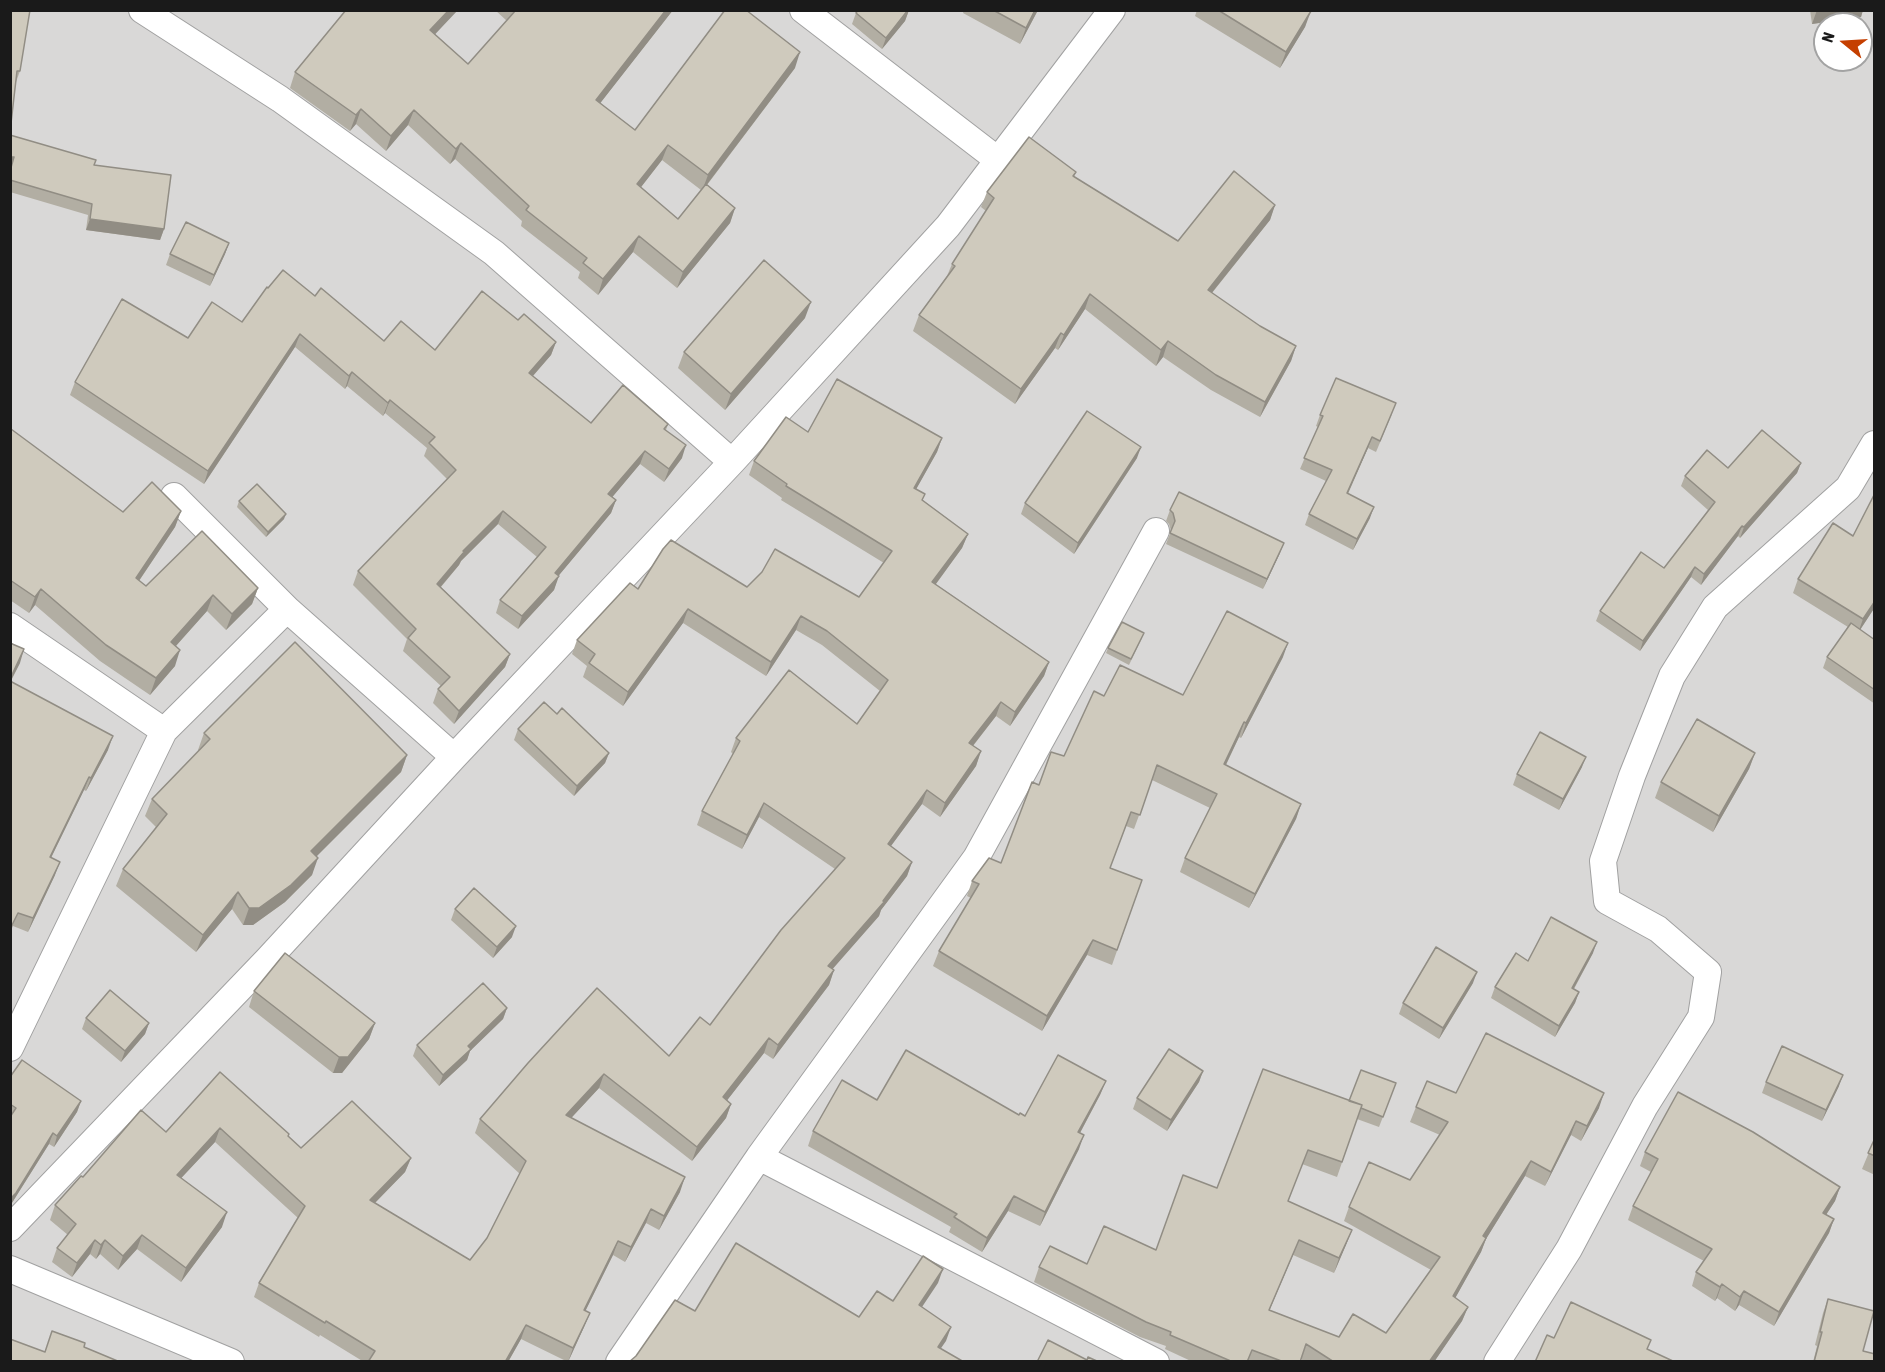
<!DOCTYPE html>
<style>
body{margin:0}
#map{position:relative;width:1885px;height:1372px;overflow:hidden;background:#ecece0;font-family:"Asap Condensed",sans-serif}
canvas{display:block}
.frame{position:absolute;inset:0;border:12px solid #1a1a1a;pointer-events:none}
.north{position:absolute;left:1813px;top:12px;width:60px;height:60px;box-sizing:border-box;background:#fff;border:2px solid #a3a3a3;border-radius:50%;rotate:288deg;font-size:16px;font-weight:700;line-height:24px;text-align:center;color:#1a1a1a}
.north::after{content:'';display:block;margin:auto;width:21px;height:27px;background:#c53f00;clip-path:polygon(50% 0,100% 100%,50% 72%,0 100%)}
</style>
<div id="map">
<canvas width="1885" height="1372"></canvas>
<div class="frame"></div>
<div class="north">N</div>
</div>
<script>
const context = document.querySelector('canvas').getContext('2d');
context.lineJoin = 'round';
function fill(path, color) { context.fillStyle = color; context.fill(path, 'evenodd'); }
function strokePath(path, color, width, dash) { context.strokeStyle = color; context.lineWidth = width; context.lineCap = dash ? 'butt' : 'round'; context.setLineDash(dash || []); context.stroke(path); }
fill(new Path2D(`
 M11,11H1874V1361H11ZM1825,24H1861V60H1825Z`), '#d9d8d7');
const street = new Path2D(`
 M142,10L280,99L494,253L732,462
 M803,10L998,160
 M174,496L287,609
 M10,626L164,731
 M10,1048L164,731L287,609L454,757
 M759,1157L1156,1362
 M10,1228L268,959L454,757L732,462L948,226L1112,10
 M10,1269L231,1362
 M619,1362L759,1157L976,858L1156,531
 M1497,1362L1569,1249L1645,1106L1701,1017L1708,972L1658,929L1607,901L1603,861L1632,776L1672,676L1715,607L1848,488L1874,444`);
strokePath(street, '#a1a1a1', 28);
strokePath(street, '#fff', 26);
fill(new Path2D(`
 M10,10L20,71L16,82H15Z
 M495,10H673L600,103L635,130L795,68L707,185L735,208L730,223L677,288L633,252L598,295L578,278L580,272L521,226L522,221L455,159L450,164L408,125L386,151L356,124L350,131L290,88L295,72L435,34L468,64L507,21ZM662,160L701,190L678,219L641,187Z
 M909,10L905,21L882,49L852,24L856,13Z
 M964,10H1038L1020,44L963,13Z
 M1197,10H1310L1305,27L1280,68L1195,16Z
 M1810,10H1863L1861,17L1812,24Z
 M10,135L94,165L164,229L160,240L86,230L88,215L10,192Z
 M1076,172L1074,177L1178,241L1275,205L1270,220L1212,293L1260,326L1296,346L1291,361L1260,417L1211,390L1163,357L1156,366L1085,309L1058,350L1055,348L1015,404L913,331L919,315L947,276L952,264L986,211L981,207L987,192Z
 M229,243L225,254L210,286L166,265L170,254Z
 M268,288L315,296L384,341L435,350L518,320L556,342L551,355L533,376L591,423L668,424L666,430L682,458L664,482L640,464L612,497L616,500L611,513L558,576L554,590L518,629L496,613L500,600L537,557L498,524L461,561L459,565L441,587L510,654L505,667L454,724L433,703L438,689L441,686L403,651L407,639L353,585L358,571L447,479L424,456L427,448L385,413L383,416L347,386L345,389L295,347L204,484L70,395L75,382L188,338L242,322Z
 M805,318L725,410L678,368L684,352Z
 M1392,414L1376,452L1368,448L1348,494L1370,518L1353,550L1305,525L1309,514L1326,481L1300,469L1318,427L1316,426L1320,415Z
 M10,429L123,512L181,511L175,527L139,581L146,586L258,588L252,604L226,630L207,611L176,646L175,666L150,695L100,661L35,605L29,613L10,600Z
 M808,432L942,438L937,452L916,489L923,500L968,534L962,548L936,584L1049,662L1044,676L1010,726L996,716L973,746L981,751L976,766L940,817L922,804L891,846L912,862L907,876L881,910L879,916L832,969L834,970L829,985L773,1059L764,1053L727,1100L731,1104L726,1118L692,1161L599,1088L571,1118L680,1192L659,1230L646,1223L625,1262L613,1255L585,1311L590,1313L584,1327L568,1362L521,1339L508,1362H364L320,1335L319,1337L254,1297L259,1283L298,1218L215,1142L181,1178L222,1227L181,1282L137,1249L118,1270L100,1254L96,1259L90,1254L72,1277L52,1262L57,1248L68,1235L50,1220L55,1205L83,1177L166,1132L220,1072L301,1148L411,1158L405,1172L375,1203L470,1260L487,1238L520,1174L475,1133L480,1119L528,1063L669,1056L710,1025L835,869L759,817L742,849L697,825L702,811L733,754L731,752L736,738L857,724L880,691L822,645L796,630L766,676L683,623L623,706L583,677L587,666L572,654L577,640L638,589L747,587L859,597L884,563L781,500L782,498L749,475L754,461Z
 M1137,458L1074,554L1021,514L1025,503Z
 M1801,463L1797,473L1740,538L1738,536L1701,585L1691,577L1640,651L1596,621L1600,611L1664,568L1708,510L1681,486L1685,476L1728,468Z
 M1875,493V607L1860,630L1875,640V704L1823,668L1827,657L1848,627L1793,593L1798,579L1853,536Z
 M239,501L284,519L266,537L237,507Z
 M1170,510L1280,553L1263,589L1166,544L1171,531L1169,524L1166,521Z
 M1142,638L1129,665L1106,653L1108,648Z
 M10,643L20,663L11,681L108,750L86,791L84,790L51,858L55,875L28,932L13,926L10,932Z
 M1283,657L1241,738L1239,737L1226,765L1301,804L1296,819L1249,908L1180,872L1185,858L1210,808L1152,780L1134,829L1126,826L1110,868L1142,880L1112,965L1087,955L1042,1031L933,966L939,951L971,898L967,896L972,881L1001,863L1039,785L1064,756L1104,696L1183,695Z
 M557,714L609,753L605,763L574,796L514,740L518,729Z
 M204,733L407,755L401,772L316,856L312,875L285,902L253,925H243L232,909L196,952L116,886L123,869L156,827L145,816L152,799L199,751L198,750Z
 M1755,753L1749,769L1713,832L1655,798L1661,782Z
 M1582,767L1559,810L1513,785L1517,774Z
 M455,909L512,937L493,958L451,920Z
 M1593,953L1574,989L1579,992L1575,1003L1555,1037L1491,998L1495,987L1528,961Z
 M1473,983L1439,1039L1399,1014L1403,1003Z
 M254,991L375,1023L369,1039L342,1073H333L249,1007Z
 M507,1008L503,1019L470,1051L467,1060L439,1086L413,1056L417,1045Z
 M86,1018L149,1023L145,1034L121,1062L82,1029Z
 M1203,1071L1199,1082L1167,1131L1133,1109L1137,1098Z
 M10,1077L81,1101L77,1112L54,1147L49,1144L10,1206Z
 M1106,1081L1100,1095L1080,1133L1079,1149L1040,1226L1008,1211L982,1252L949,1232L951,1227L808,1146L813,1131L877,1100L1025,1116Z
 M1766,1082L1839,1086L1822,1121L1762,1093Z
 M1396,1083L1379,1127L1357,1119L1337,1177L1302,1164L1288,1202L1352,1230L1334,1273L1293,1255L1269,1311L1339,1337L1386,1333L1431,1270L1344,1221L1349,1207L1410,1180L1440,1135L1410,1122L1416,1107L1456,1093L1599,1108L1581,1141L1571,1135L1545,1186L1525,1176L1486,1239L1481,1252L1455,1298L1468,1307L1462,1321L1434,1362H1305L1301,1359L1300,1362H1193L1165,1349L1166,1346L1140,1337L1034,1282L1039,1267L1087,1264L1156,1250L1217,1188L1349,1101Z
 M1875,1138V1175L1862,1169Z
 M1645,1152L1840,1187L1835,1201L1826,1215L1834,1219L1829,1233L1774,1326L1739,1305L1735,1311L1717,1298L1715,1301L1692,1286L1696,1272L1704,1261L1628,1220L1633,1206L1651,1172L1640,1166Z
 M1828,1299L1863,1351L1875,1362H1813L1817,1346L1815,1345L1823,1313Z`), '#b2aea3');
fill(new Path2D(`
 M449,10H458L424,46L430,30Z
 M666,10H673L591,115L596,100Z
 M909,10L905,21L882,49L886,38Z
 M1035,10H1038L1020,44L1026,28Z
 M1817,10H1863L1861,17L1812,24Z
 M1311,11L1305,27L1280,68L1286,52Z
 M800,52L795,68L702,191L708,175Z
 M361,109L356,124L350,131L356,115Z
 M414,110L408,125L386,151L391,136Z
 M461,143L455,159L450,164L456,149Z
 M668,145L662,160L631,200L637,184Z
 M10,157H14L10,168Z
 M1275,205L1270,220L1202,305L1208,290Z
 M735,208L730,223L677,288L683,272Z
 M90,219L164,229L160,240L86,230Z
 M639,236L633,252L598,295L603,279Z
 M229,243L225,254L210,286L214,275Z
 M1090,294L1085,309L1058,350L1064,335Z
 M811,302L805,318L725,410L731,394Z
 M1061,333L1055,348L1015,404L1021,389Z
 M300,334L295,347L204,484L208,471Z
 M1168,341L1163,357L1156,366L1161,350Z
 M556,342L551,355L524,386L529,373Z
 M1296,346L1291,361L1260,417L1265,402Z
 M352,372L347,386L345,389L349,376Z
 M390,400L385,413L383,416L388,403Z
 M1372,437L1368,448L1343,504L1347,493Z
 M942,438L937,452L909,502L914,488Z
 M686,445L682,458L664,482L669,469Z
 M1141,447L1137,458L1074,554L1078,543Z
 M645,451L640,464L604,507L608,494Z
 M1801,463L1797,473L1740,538L1744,527Z
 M616,500L611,513L550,586L555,573Z
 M1374,507L1370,518L1353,550L1357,539Z
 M181,511L175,527L130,594L136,578Z
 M503,511L498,524L461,561L459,565L432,597L437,584L463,551Z
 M286,514L284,519L266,537L268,532Z
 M1742,526L1738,536L1701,585L1704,574Z
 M968,534L962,548L927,596L932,582Z
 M1284,543L1280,553L1263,589L1267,579Z
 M1695,567L1691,577L1640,651L1643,641Z
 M559,576L554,590L518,629L522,616Z
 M258,588L252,604L226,630L232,614Z
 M41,589L35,605L29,613L35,597Z
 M213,595L207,611L165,658L171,642Z
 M1875,601V607L1858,633L1863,619Z
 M688,609L683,623L623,706L628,692Z
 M801,616L796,630L766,676L771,662Z
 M1288,643L1283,657L1241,738L1246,723Z
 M24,649L20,663L10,682V679Z
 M180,650L175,666L150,695L156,678Z
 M510,654L505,667L454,724L459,711Z
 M1049,662L1044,676L1010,726L1015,712Z
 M1001,702L996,716L964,757L969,743Z
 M1244,722L1239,737L1219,779L1224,764Z
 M113,736L108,750L86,791L91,778Z
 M981,751L976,766L940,817L945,803Z
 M609,753L605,763L574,796L577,786Z
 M1755,753L1749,769L1713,832L1719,816Z
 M407,755L401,772L305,868L311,851Z
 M1586,757L1582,767L1559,810L1563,799Z
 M89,777L84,790L45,870L50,857Z
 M927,790L922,804L882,858L888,844Z
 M764,803L759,817L742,849L747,835Z
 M1301,804L1296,819L1249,908L1255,894Z
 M318,858L312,875L285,902L253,925H243L249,908Z
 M60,862L55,875L28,932L33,918Z
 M912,862L907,876L881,910L879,916L823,980L828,966L883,901Z
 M238,892L232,909L196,952L203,935Z
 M516,926L512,937L493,958L497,947Z
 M1093,940L1087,955L1042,1031L1047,1016Z
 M1597,942L1593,953L1568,999L1572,988Z
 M834,970L829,985L773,1059L778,1045Z
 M1477,972L1473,983L1439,1039L1443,1028Z
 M1579,992L1575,1003L1555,1037L1559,1026Z
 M507,1008L503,1019L470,1051L467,1060L439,1086L443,1075L468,1046Z
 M149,1023L145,1034L121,1062L125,1051Z
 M375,1023L369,1039L342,1073H333L339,1057Z
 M769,1038L764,1053L718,1112L723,1097Z
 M1203,1071L1199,1082L1167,1131L1171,1120Z
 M604,1074L599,1088L561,1129L566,1115Z
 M1843,1075L1839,1086L1822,1121L1826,1110Z
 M1106,1081L1100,1095L1073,1146L1078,1132Z
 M1604,1093L1599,1108L1581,1141L1587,1126Z
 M81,1101L77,1112L54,1147L57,1136Z
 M731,1104L726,1118L692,1161L697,1147Z
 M1576,1121L1571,1135L1545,1186L1551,1172Z
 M220,1128L215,1142L171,1189L177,1175Z
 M53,1133L49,1144L10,1206V1199Z
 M1084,1135L1079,1149L1040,1226L1045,1212Z
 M411,1158L405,1172L364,1214L370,1200Z
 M1531,1161L1525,1176L1486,1239L1481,1252L1448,1311L1453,1296L1483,1236Z
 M685,1177L680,1192L659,1230L664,1216Z
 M1840,1187L1835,1201L1818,1227L1823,1213Z
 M1014,1196L1008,1211L982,1252L987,1238Z
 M651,1209L646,1223L625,1262L631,1247Z
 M227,1212L222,1227L181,1282L186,1268Z
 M1834,1219L1829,1233L1774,1326L1779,1312Z
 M1352,1230L1346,1245L1334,1273L1339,1258Z
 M142,1235L137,1249L118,1270L123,1256Z
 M95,1240L90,1254L72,1277L77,1263Z
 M105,1240L100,1254L96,1259L101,1245Z
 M1299,1240L1293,1255L1263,1325L1269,1310Z
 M618,1241L613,1255L579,1324L584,1310Z
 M943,1269L938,1283L914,1319L919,1305Z
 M1722,1284L1717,1298L1715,1301L1720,1287Z
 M1744,1291L1739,1305L1735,1311L1740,1297Z
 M1468,1307L1462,1321L1434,1362H1429Z
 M590,1313L584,1327L568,1362L573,1348Z
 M526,1325L521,1339L508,1362H505Z
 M951,1327L946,1341L932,1361L938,1347Z`), '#918d84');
const building = new Path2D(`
 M10,10H30L20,71H17L10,132Z
 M346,10H449L430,30L468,64L516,10H666L596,100L635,130L725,10H746L800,52L708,175L668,145L637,184L678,219L706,184L735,208L683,272L639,236L603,279L583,263L587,258L526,210L529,206L461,143L456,149L414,110L391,136L361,109L356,115L295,72Z
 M858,10H908L886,38L856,13Z
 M993,10H1035L1026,28Z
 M1218,10H1310L1311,11L1286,52Z
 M10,135L96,160L94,165L171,175L164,229L90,219L92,204L10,180V171L14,157H10Z
 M1029,137L1076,172L1073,176L1178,241L1234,171L1275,205L1208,290L1260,326L1296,346L1265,402L1216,375L1168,341L1161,350L1090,294L1064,335L1061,333L1021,389L919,315L955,266L952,264L994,198L987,192Z
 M186,222L229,243L214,275L170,254Z
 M764,260L811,302L731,394L684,352Z
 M283,270L315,296L321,288L384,341L401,321L435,350L482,291L518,320L524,314L556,342L529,373L591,423L623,385L668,424L664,429L686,445L669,469L645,451L608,494L616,500L555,573L559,576L522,616L500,600L546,547L503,511L463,551L464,552L437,584L510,654L459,711L438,689L450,677L408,638L416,629L358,571L456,470L429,443L435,437L390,400L388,403L352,372L349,376L300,334L208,471L75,382L122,299L188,338L212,302L242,322L267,287L268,288Z
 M1336,378L1396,403L1380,441L1372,437L1347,493L1374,507L1357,539L1309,514L1332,470L1304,458L1323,416L1320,415Z
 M837,379L942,438L914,488L925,494L922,500L968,534L932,582L1049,662L1015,712L1001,702L969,743L981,751L945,803L927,790L888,844L912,862L883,901L884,902L828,966L834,970L778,1045L769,1038L723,1097L731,1104L697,1147L604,1074L566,1115L685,1177L664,1216L651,1209L631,1247L618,1241L584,1310L590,1313L573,1348L526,1325L505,1362H368L375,1351L326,1321L325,1323L259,1283L305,1206L220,1128L177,1175L227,1212L186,1268L142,1235L123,1256L105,1240L101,1245L95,1240L77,1263L57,1248L76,1224L55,1205L81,1176L83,1177L141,1110L166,1132L220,1072L289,1134L288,1136L301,1148L352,1101L411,1158L370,1200L470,1260L487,1238L526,1161L480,1119L528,1063L597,988L669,1056L700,1017L710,1025L781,930L845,858L764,803L747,835L702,811L740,741L736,738L789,670L857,724L888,680L827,631L801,616L771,662L688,609L628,692L589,663L595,654L577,640L630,583L638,589L663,549L671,540L747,587L762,572L775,549L859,597L892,551L786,486L787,484L754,461L786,417L808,432Z
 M1087,411L1141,447L1078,543L1025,503Z
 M11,429L123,512L152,482L181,511L136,578L146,586L202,531L258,588L232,614L213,595L171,642L180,650L156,678L106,645L41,589L35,597L10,580Z
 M1762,430L1801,463L1744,527L1742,526L1704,574L1695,567L1643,641L1600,611L1641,552L1664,568L1715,502L1685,476L1707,450L1728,468Z
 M257,484L286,514L268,532L239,501Z
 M1179,492L1284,543L1267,579L1170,533L1175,521L1173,513L1170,510Z
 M1875,493V601L1863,619L1798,579L1833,523L1853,536Z
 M1227,611L1288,643L1246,723L1244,722L1224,764L1301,804L1255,894L1185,858L1217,794L1157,765L1140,815L1131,812L1110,868L1142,880L1117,950L1093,940L1047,1016L939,951L979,884L972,881L989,858L1001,863L1032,782L1039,785L1051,752L1064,756L1094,691L1104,696L1120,665L1183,695Z
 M1122,622L1144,633L1131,659L1108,648Z
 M1851,623L1875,640V690L1827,657Z
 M295,642L407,755L311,851L318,858L291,885L259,908H249L238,892L203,935L123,869L167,814L152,799L210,739L204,733Z
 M10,643L24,649L10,679Z
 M10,681L113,736L91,778L89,777L50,857L60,862L33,918L18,913L10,929Z
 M544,702L557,714L562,708L609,753L577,786L518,729Z
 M1697,719L1755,753L1719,816L1661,782Z
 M1540,732L1586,757L1563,799L1517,774Z
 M474,888L516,926L497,947L455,909Z
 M1551,917L1597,942L1572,988L1579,992L1559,1026L1495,987L1516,953L1528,961Z
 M1436,947L1477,972L1443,1028L1403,1003Z
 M285,953L375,1023L348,1057H339L254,991Z
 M483,983L507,1008L468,1046L471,1049L443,1075L417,1045Z
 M110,990L149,1023L125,1051L86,1018Z
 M1486,1033L1604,1093L1587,1126L1576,1121L1551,1172L1531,1161L1483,1236L1486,1238L1453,1296L1468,1307L1429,1362H1334L1306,1344L1300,1362H1284L1252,1350L1247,1362H1233L1170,1335L1171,1332L1146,1322L1039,1267L1050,1246L1087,1264L1104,1226L1156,1250L1183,1175L1217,1188L1263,1069L1362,1105L1342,1162L1308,1150L1288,1201L1352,1230L1339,1258L1299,1240L1269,1310L1339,1337L1353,1314L1386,1333L1440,1257L1349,1207L1369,1162L1410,1180L1448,1122L1416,1107L1427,1081L1456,1093Z
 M1782,1046L1843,1075L1826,1110L1766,1082Z
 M1169,1049L1203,1071L1171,1120L1137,1098Z
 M906,1050L1019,1115L1020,1113L1025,1116L1058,1055L1106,1081L1078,1132L1084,1135L1045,1212L1014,1196L987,1238L954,1217L957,1214L813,1131L842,1080L877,1100Z
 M22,1060L81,1101L57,1136L53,1133L16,1193L10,1199V1117L16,1108L10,1104V1077Z
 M1361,1070L1396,1083L1383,1117L1361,1108L1362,1105L1349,1101Z
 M1678,1092L1753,1132L1840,1187L1823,1213L1834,1219L1779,1312L1744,1291L1740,1297L1722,1284L1720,1287L1696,1272L1712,1249L1633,1206L1658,1159L1645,1152Z
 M1875,1138V1156L1868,1153Z
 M736,1243L859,1317L877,1291L893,1301L923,1256L943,1269L919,1305L951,1327L938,1347L964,1362H629L636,1356L675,1300L695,1311Z
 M1828,1299L1874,1311L1863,1351L1875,1354V1362H1814L1822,1332H1820Z
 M1571,1302L1651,1340L1647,1349L1675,1362H1535L1547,1335L1554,1338Z
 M52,1331L85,1343L84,1347L120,1362H10V1339L45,1352Z
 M1048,1340L1087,1360L1088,1357L1099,1362H1037Z`);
fill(building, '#cfcabd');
strokePath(building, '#918d84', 1.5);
</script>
